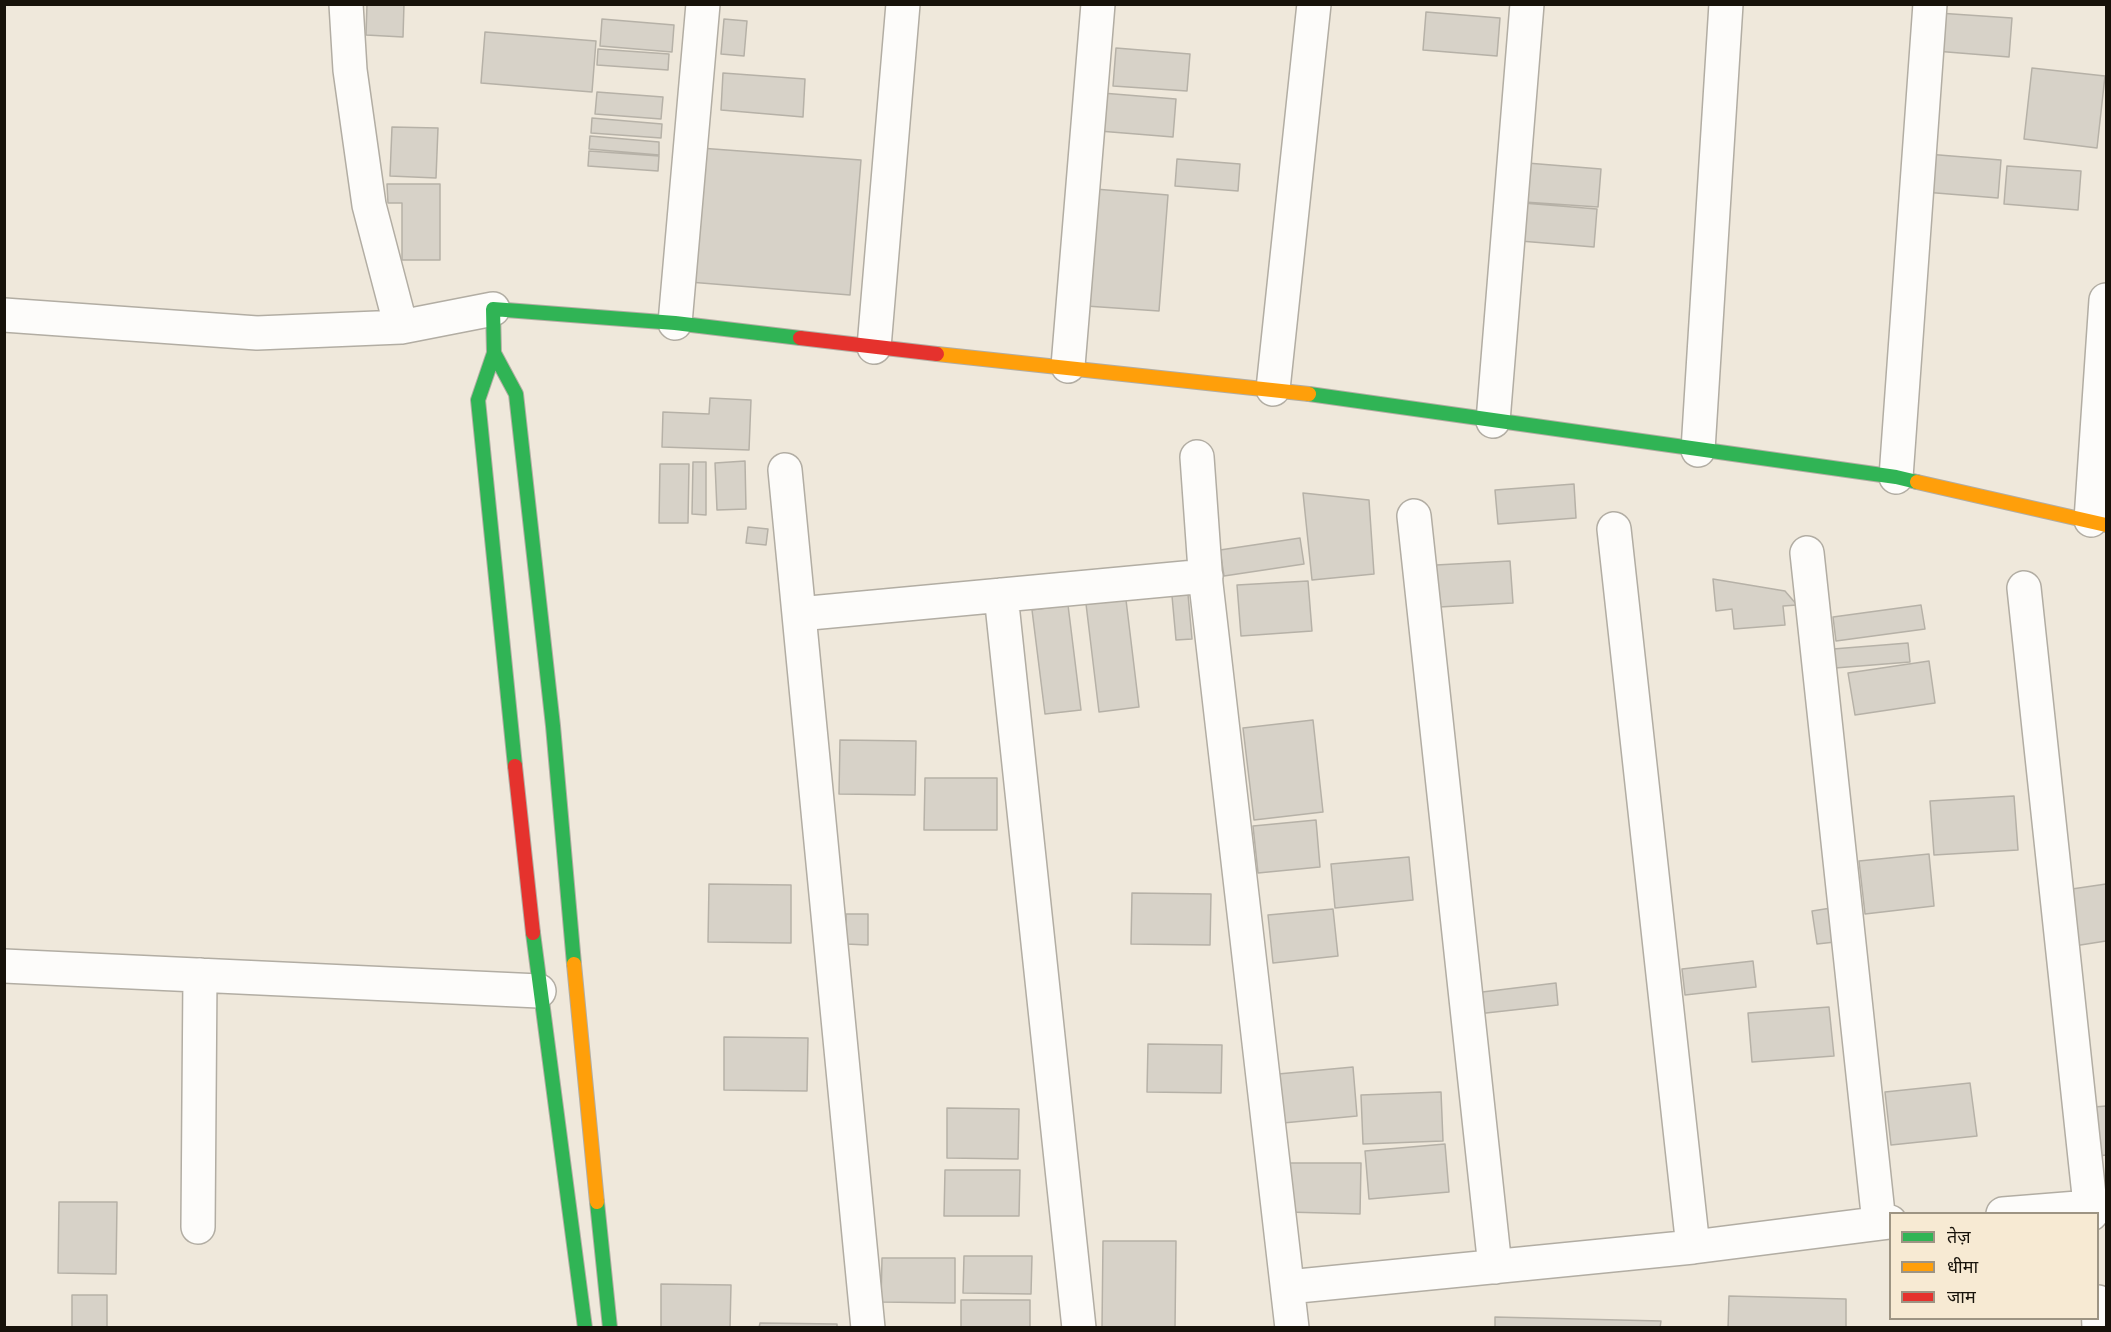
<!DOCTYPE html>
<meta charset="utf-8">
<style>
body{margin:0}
#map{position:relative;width:2111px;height:1332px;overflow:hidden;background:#efe8db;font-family:"Space Grotesk","Noto Sans Devanagari",sans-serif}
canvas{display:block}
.frame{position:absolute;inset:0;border:6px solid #17120a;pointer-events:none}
.legend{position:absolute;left:1889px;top:1212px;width:210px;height:108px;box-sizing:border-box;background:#f7ead3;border:2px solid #9d9483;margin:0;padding:8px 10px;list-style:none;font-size:18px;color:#17120a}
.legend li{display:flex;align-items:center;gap:12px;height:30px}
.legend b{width:30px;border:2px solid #9d9483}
</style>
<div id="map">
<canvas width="2111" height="1332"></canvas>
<div class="frame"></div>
<ul class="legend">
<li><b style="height:8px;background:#30b455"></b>तेज़</li>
<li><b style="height:8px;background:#ff9f0a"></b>धीमा</li>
<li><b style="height:8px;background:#e5322d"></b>जाम</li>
</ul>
</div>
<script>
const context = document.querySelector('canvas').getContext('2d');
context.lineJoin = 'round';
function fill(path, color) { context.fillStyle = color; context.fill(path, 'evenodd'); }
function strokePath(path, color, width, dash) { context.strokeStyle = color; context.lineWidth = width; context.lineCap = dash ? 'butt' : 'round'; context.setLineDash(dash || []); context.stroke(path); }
const building = new Path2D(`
 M367,4H404L403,37L366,35Z
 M1426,12L1500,18L1497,56L1423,50Z
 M1938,13L2012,18L2009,57L1935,51Z
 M602,19L674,25L672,52L600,46Z
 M724,19L747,21L744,56L721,54Z
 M485,32L596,41L592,92L481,83Z
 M1116,48L1190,54L1187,91L1113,86Z
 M598,49L669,54L668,70L597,65Z
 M2032,68L2105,76L2097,148L2024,139Z
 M723,73L805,79L803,117L721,110Z
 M597,92L663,97L661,119L595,114Z
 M1102,93L1176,99L1173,137L1099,131Z
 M592,118L662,124L661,138L591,133Z
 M392,127L438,128L436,178L390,176Z
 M590,136L659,142V155L589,149Z
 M700,148L861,160L850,295L689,282Z
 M589,151L659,156L658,171L588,166Z
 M1927,154L2001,160L1998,198L1924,192Z
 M1177,159L1240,164L1238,191L1175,186Z
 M1527,163L1601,169L1598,207L1524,202Z
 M2007,166L2081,171L2078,210L2004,204Z
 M387,184H440V260H402V203H388Z
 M1095,189L1168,195L1159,311L1086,306Z
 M1523,203L1597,209L1594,247L1520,241Z
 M710,398L751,400L749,450L662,447L663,412L709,414Z
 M745,461L746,509L717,510L715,463Z
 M693,462H706V515L692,514Z
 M660,464H689L688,523H659Z
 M1574,484L1576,518L1498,524L1495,490Z
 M1303,493L1369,500L1374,574L1312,580Z
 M748,527L768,529L766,545L746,543Z
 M1300,538L1304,564L1224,576L1220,550Z
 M1510,561L1513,603L1439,607L1436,565Z
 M1713,579L1785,591L1797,605L1783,606L1785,625L1734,629L1732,609L1716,611Z
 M1308,581L1312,631L1241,636L1237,585Z
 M1187,583L1192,639L1176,640L1171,585Z
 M1126,600L1139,707L1099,712L1086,604Z
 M1068,605L1081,710L1045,714L1032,610Z
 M1921,605L1925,629L1836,641L1833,617Z
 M1908,643L1910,662L1835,668L1833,649Z
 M1929,661L1935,703L1855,715L1848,673Z
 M1313,720L1323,812L1254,820L1243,728Z
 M840,740L916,741L915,795L839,794Z
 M925,778H997V830H924Z
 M2014,796L2018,850L1934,855L1930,801Z
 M1316,820L1320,867L1258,873L1253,826Z
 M1929,854L1934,906L1865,914L1859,861Z
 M1409,857L1413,900L1335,908L1331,864Z
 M709,884L791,885V943L708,942Z
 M2106,884V941L2074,946L2065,890Z
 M1132,893L1211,894L1210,945L1131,944Z
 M1831,908L1835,942L1817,944L1812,911Z
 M1333,909L1338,956L1273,963L1268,915Z
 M846,914H868V945L846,944Z
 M1753,961L1756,987L1685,995L1682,969Z
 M1556,983L1558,1005L1477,1014L1474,993Z
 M1829,1007L1834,1056L1752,1062L1748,1013Z
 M724,1037L808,1038L807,1091L724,1090Z
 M1148,1044L1222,1045L1221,1093L1147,1092Z
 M1353,1067L1357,1116L1283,1123L1278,1074Z
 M1970,1083L1977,1136L1891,1145L1885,1092Z
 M1441,1092L1443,1141L1363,1144L1361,1095Z
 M2106,1106V1155L2098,1156L2094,1107Z
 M947,1108L1019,1109L1018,1159L947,1158Z
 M1445,1144L1449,1192L1369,1199L1365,1151Z
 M1287,1163H1361L1360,1214L1287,1212Z
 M945,1170H1020L1019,1216H944Z
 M59,1202H117L116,1274L58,1273Z
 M1103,1241H1176L1175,1328H1102Z
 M964,1256H1032L1031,1294L963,1293Z
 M882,1258H955V1303L881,1302Z
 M661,1284L731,1285L730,1328H661Z
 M72,1295H107V1328H72Z
 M1729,1296L1846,1299V1328H1728Z
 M961,1300H1030V1328H961Z
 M1495,1317L1661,1321L1660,1328H1495Z
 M760,1323L837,1324V1328H759Z`);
fill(building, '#d7d2c8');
strokePath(building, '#b6b1a7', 1.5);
const street = new Path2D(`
 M346,4L350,70L369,205L401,327
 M4,315L257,333L401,327L493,309
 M675,323L703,4
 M874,347L903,4
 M1068,366L1098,4
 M1273,389L1314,4
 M1493,421L1527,4
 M1698,450L1726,4
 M1197,457L1206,584L1292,1328
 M785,470L868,1328
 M1896,477L1930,4
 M1414,516L1495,1267
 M2091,520L2106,300
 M1614,529L1693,1247
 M1807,553L1879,1223
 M2024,588L2091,1214
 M1001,595L1079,1328
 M799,614L1206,576
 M4,966L539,991
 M2003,1214L2090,1207
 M198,1227L200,975
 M1288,1287L1693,1247L1890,1222
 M2098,1302L2099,1328`);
const fast = new Path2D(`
 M494,353L516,394L553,726L574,964
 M1309,394L1896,477L1917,482
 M515,766L478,400L494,353L493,309L675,323L800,338
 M533,933L585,1328
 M597,1202L610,1328`);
const slow = new Path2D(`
 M937,354L1309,394
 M1917,482L2106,525
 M574,964L597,1202`);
const jam = new Path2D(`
 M800,338L937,354
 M515,766L533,933`);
strokePath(street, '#b2ada3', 36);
strokePath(fast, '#b2ada3', 16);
strokePath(slow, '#b2ada3', 16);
strokePath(jam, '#b2ada3', 16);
strokePath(street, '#fdfcfa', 33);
strokePath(fast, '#30b455', 14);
strokePath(slow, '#ff9f0a', 14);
strokePath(jam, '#e5322d', 14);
</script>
